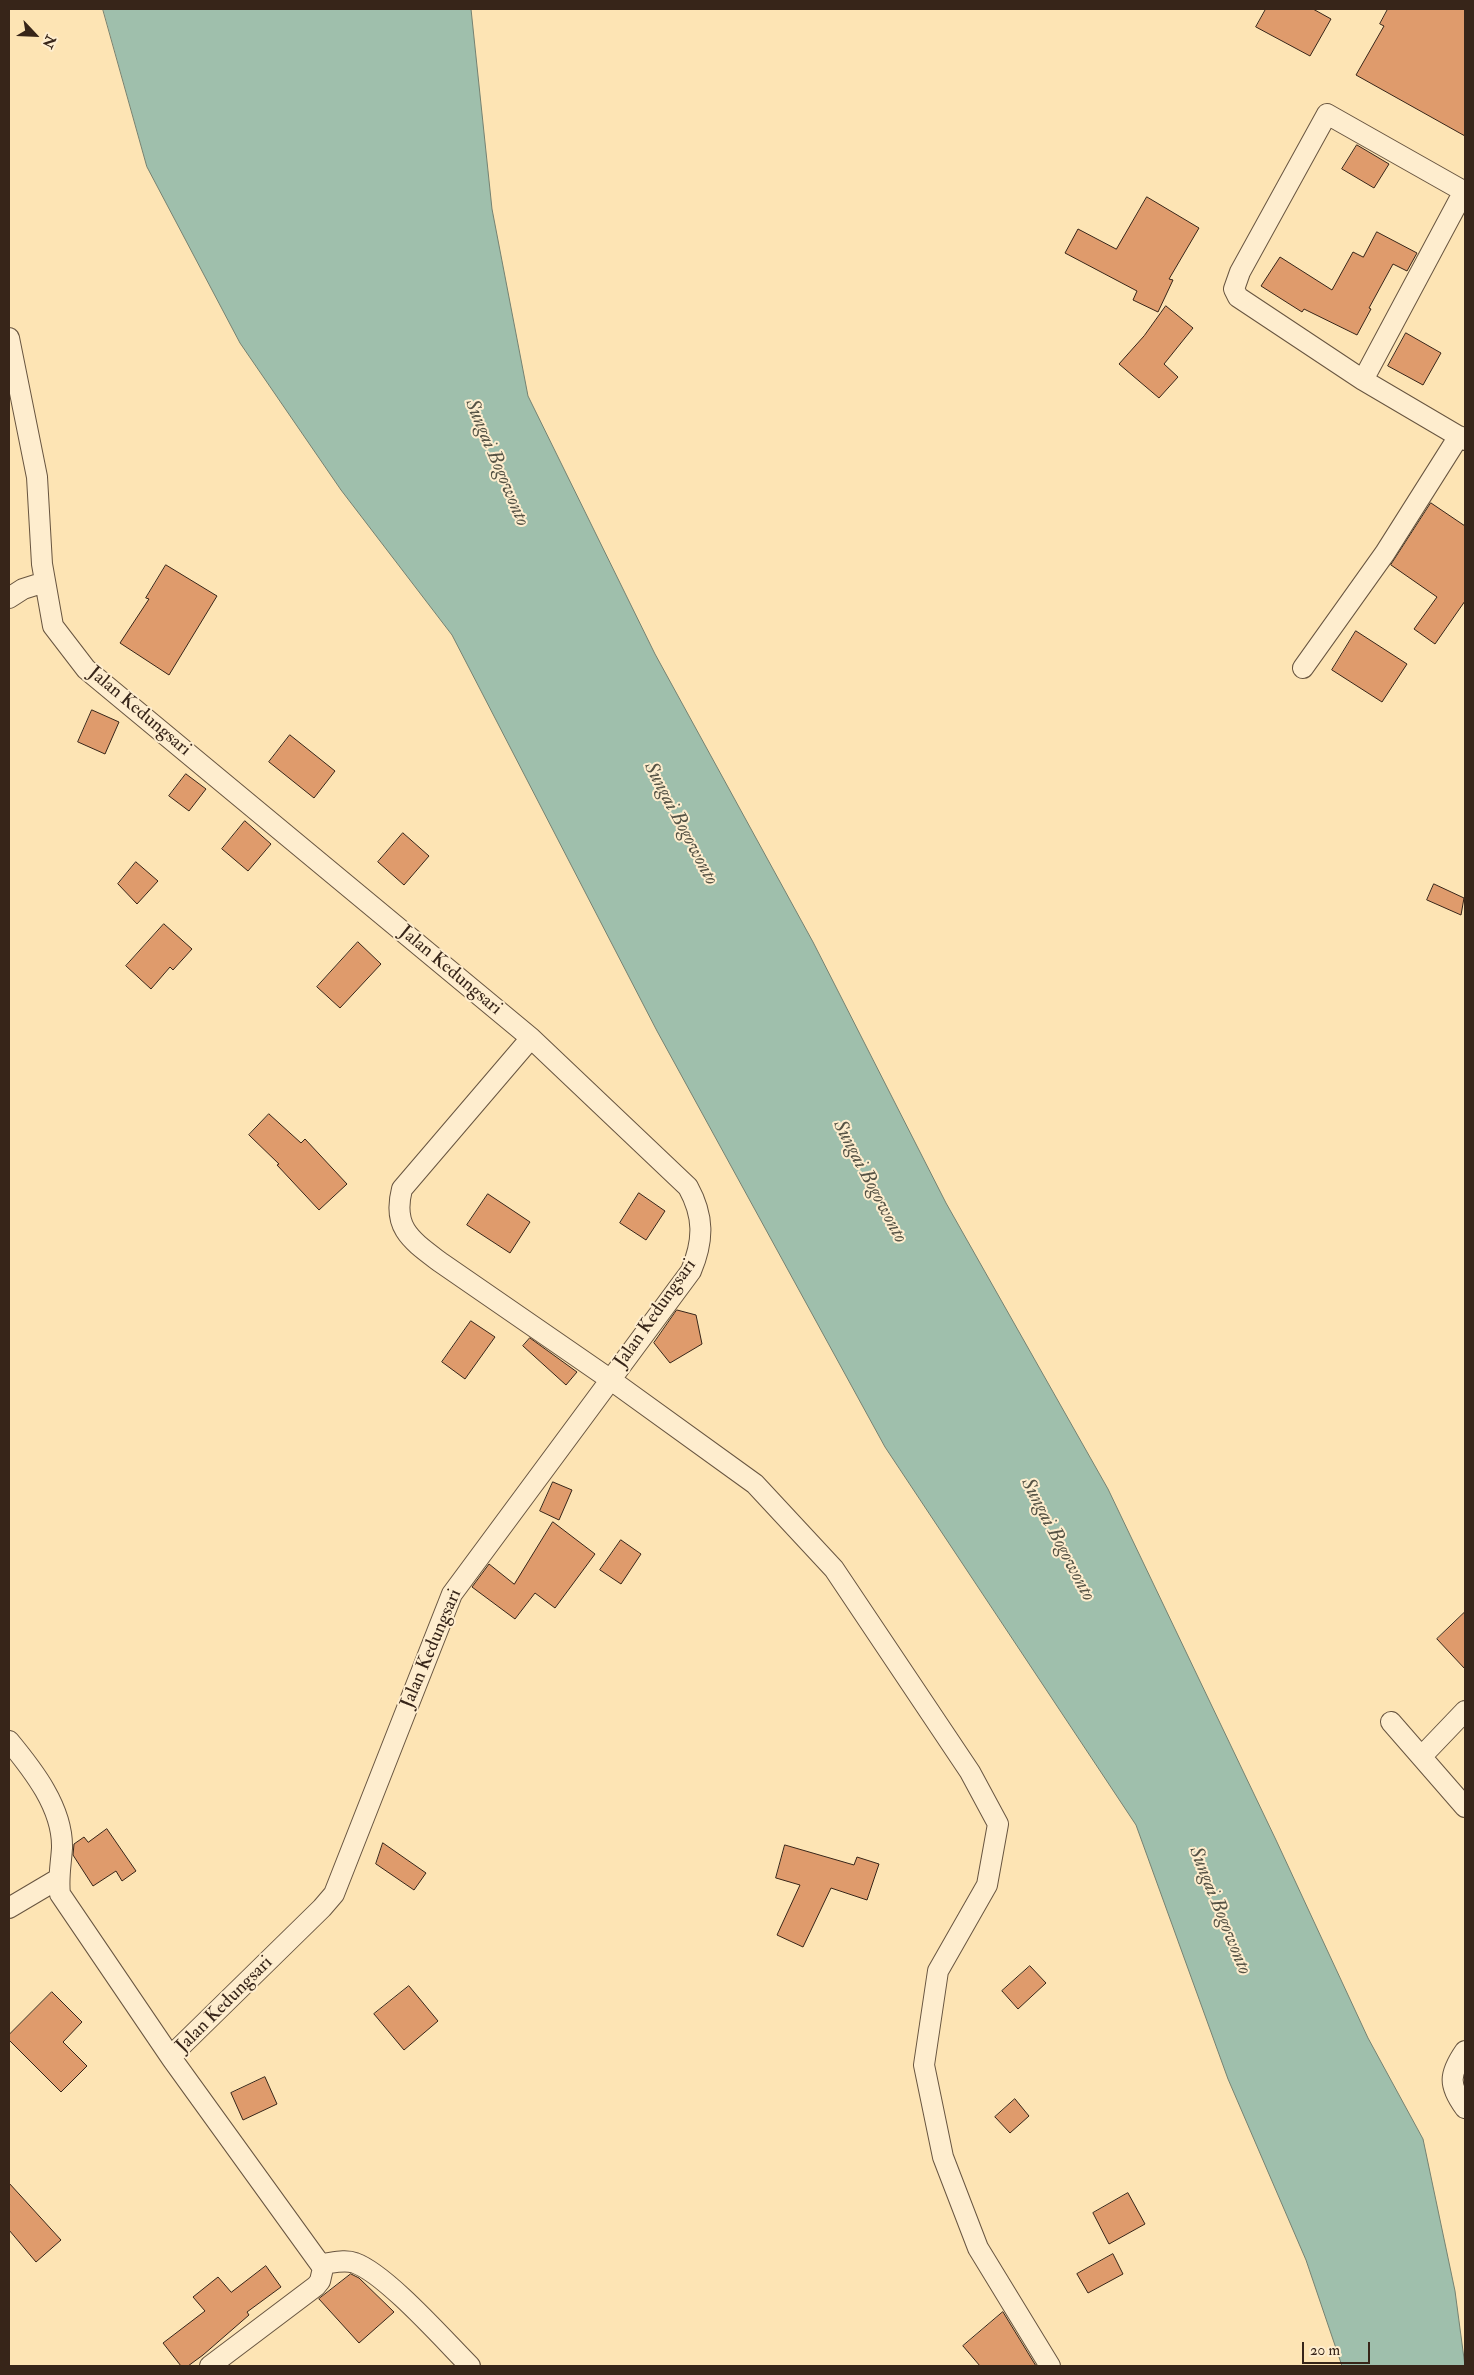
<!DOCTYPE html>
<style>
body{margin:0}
#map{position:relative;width:1474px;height:2375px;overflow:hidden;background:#fde4b4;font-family:"IM FELL Double Pica",serif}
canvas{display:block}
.frame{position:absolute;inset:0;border:10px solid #372519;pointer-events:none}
.north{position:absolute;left:10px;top:10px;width:50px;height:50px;-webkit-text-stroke:4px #feedce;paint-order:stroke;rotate:115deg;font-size:14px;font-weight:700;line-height:20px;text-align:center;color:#372519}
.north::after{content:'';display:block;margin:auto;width:18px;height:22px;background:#372519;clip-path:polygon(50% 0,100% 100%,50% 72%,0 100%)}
.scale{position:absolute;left:1302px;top:2342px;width:68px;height:22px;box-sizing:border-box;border:2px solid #372519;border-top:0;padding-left:6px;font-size:15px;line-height:18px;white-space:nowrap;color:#372519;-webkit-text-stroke:4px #feedce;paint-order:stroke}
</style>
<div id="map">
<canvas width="1474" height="2375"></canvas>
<div class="frame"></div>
<div class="north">N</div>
<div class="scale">20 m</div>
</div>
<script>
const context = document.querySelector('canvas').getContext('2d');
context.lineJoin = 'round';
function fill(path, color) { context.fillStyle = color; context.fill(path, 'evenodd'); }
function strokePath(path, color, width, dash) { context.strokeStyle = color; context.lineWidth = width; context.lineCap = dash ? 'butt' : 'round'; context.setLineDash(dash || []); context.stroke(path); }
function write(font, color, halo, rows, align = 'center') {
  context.font = font + ' "IM FELL Double Pica",serif'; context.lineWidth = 4; context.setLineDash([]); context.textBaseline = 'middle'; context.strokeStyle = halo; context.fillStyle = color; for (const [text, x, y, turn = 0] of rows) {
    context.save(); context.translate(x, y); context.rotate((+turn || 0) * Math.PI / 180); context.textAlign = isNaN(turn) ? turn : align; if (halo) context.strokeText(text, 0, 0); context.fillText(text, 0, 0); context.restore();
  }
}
const water = new Path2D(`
 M103,9H471L492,209L528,396L655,654L813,942L946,1203L1108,1489L1276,1840L1368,2038L1423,2139L1455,2291L1465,2366H1342L1306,2260L1228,2079L1136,1825L885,1447L657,1031L452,635L341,490L240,343L147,167Z`);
fill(water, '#9fbfac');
strokePath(water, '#758171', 1);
const building = new Path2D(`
 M1266,9H1313L1331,19L1310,56L1256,27Z
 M1388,9H1465V136L1356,75L1384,26L1380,24Z
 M1357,145L1389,164L1374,188L1342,169Z
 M1147,197L1199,228L1169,279L1173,280L1158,312L1133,300L1137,291L1065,253L1078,229L1116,249Z
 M1377,232L1417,253L1407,271L1393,264L1369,308L1371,309L1357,335L1304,309L1302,312L1261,286L1280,257L1332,290L1353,252L1363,257Z
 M1166,306L1193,328L1164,364L1178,377L1159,398L1119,364L1144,336Z
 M1406,333L1441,353L1423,385L1388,366Z
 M1431,503L1465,526V601L1435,644L1414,629L1437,597L1391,565Z
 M166,565L217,596L169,675L120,643L149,599L146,598Z
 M1356,631L1407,664L1382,702L1332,670Z
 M92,710L119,722L105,754L78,742Z
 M290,735L335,771L314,798L269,762Z
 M186,774L206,789L189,811L169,796Z
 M245,821L271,844L248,871L222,849Z
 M403,833L429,856L404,885L378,862Z
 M136,862L158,881L137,904L118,884Z
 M1434,884L1464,898L1461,915L1427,900Z
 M164,924L192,949L173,970L170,967L151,989L126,966Z
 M358,942L381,964L340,1008L317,987Z
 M269,1114L301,1143L305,1139L347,1184L319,1210L277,1165L279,1164L249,1135Z
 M639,1193L665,1211L646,1240L620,1223Z
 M488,1194L530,1222L510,1253L467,1225Z
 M677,1310L696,1315L702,1344L670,1363L654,1343Z
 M471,1321L495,1337L465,1379L442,1362Z
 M530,1338L577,1372L566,1385L523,1346Z
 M553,1482L572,1490L559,1520L540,1511Z
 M553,1522L595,1554L555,1608L535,1593L515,1619L472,1587L489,1564L514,1584Z
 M621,1540L641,1554L621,1584L600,1570Z
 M1465,1612V1669L1437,1639Z
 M107,1829L136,1871L122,1881L116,1871L93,1886L73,1855L74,1844L84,1837L88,1842Z
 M383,1843L426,1873L414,1890L376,1864Z
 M785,1845L854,1865L857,1857L879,1864L867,1900L831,1888L803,1947L777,1935L800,1885L776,1878Z
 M1030,1966L1046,1983L1018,2009L1002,1991Z
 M409,1986L438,2021L404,2050L374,2014Z
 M52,1992L82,2022L63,2042L87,2066L61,2092L9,2040V2035Z
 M265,2077L277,2104L243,2120L231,2093Z
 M1015,2099L1029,2116L1010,2133L995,2117Z
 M9,2183L61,2240L36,2262L9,2230Z
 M1128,2193L1145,2224L1109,2244L1093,2213Z
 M1113,2254L1123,2274L1088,2293L1077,2274Z
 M266,2266L281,2287L247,2312L249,2315L203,2355L188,2366H181L163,2343L205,2311L193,2297L218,2277L231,2292Z
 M351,2274L359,2278L394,2312L359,2343L319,2299Z
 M1003,2312L1036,2366H980L963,2346Z`);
fill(building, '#df9b6c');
strokePath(building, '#372519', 1);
const street = new Path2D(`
 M1465,192L1327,114L1240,272L1234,289L1238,297L1363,380L1465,440
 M9,338L37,477L42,564L53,626L86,669L531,1038L688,1187C704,1216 704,1240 691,1271L452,1594L334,1894L322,1908L177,2050L172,2059L323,2268L320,2281L316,2286L210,2366
 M1363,380L1464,191
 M9,598L23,589L45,582
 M1303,668L1385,553L1459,436
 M531,1038L402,1189C392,1228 411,1240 440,1262L611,1380L755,1484L834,1569L970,1772L998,1824L987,1885L938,1971L924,2065L943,2157L978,2248L1050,2366
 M1391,1722L1465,1807
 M9,1741C33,1770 63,1808 62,1848C61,1864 58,1878 60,1894L172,2059
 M1422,1756L1465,1711
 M9,1908L58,1879
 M1465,2051C1449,2074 1448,2085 1465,2108
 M321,2264C332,2263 345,2259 355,2263C386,2274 445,2341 470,2366`);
strokePath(street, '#685540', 22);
strokePath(street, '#feedce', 20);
write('19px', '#372519', '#feedce', [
 ["Jalan Kedungsari",139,712,40],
 ["Jalan Kedungsari",450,971,40],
 ["Jalan Kedungsari",656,1314,-55],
 ["Jalan Kedungsari",432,1649,-67],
 ["Jalan Kedungsari",225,2005,-45]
]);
write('italic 20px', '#565345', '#feedce', [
 ["Sungai Bogowonto",496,463,67],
 ["Sungai Bogowonto",680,824,62],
 ["Sungai Bogowonto",869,1182,62],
 ["Sungai Bogowonto",1057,1540,62],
 ["Sungai Bogowonto",1219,1911,68]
]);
</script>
